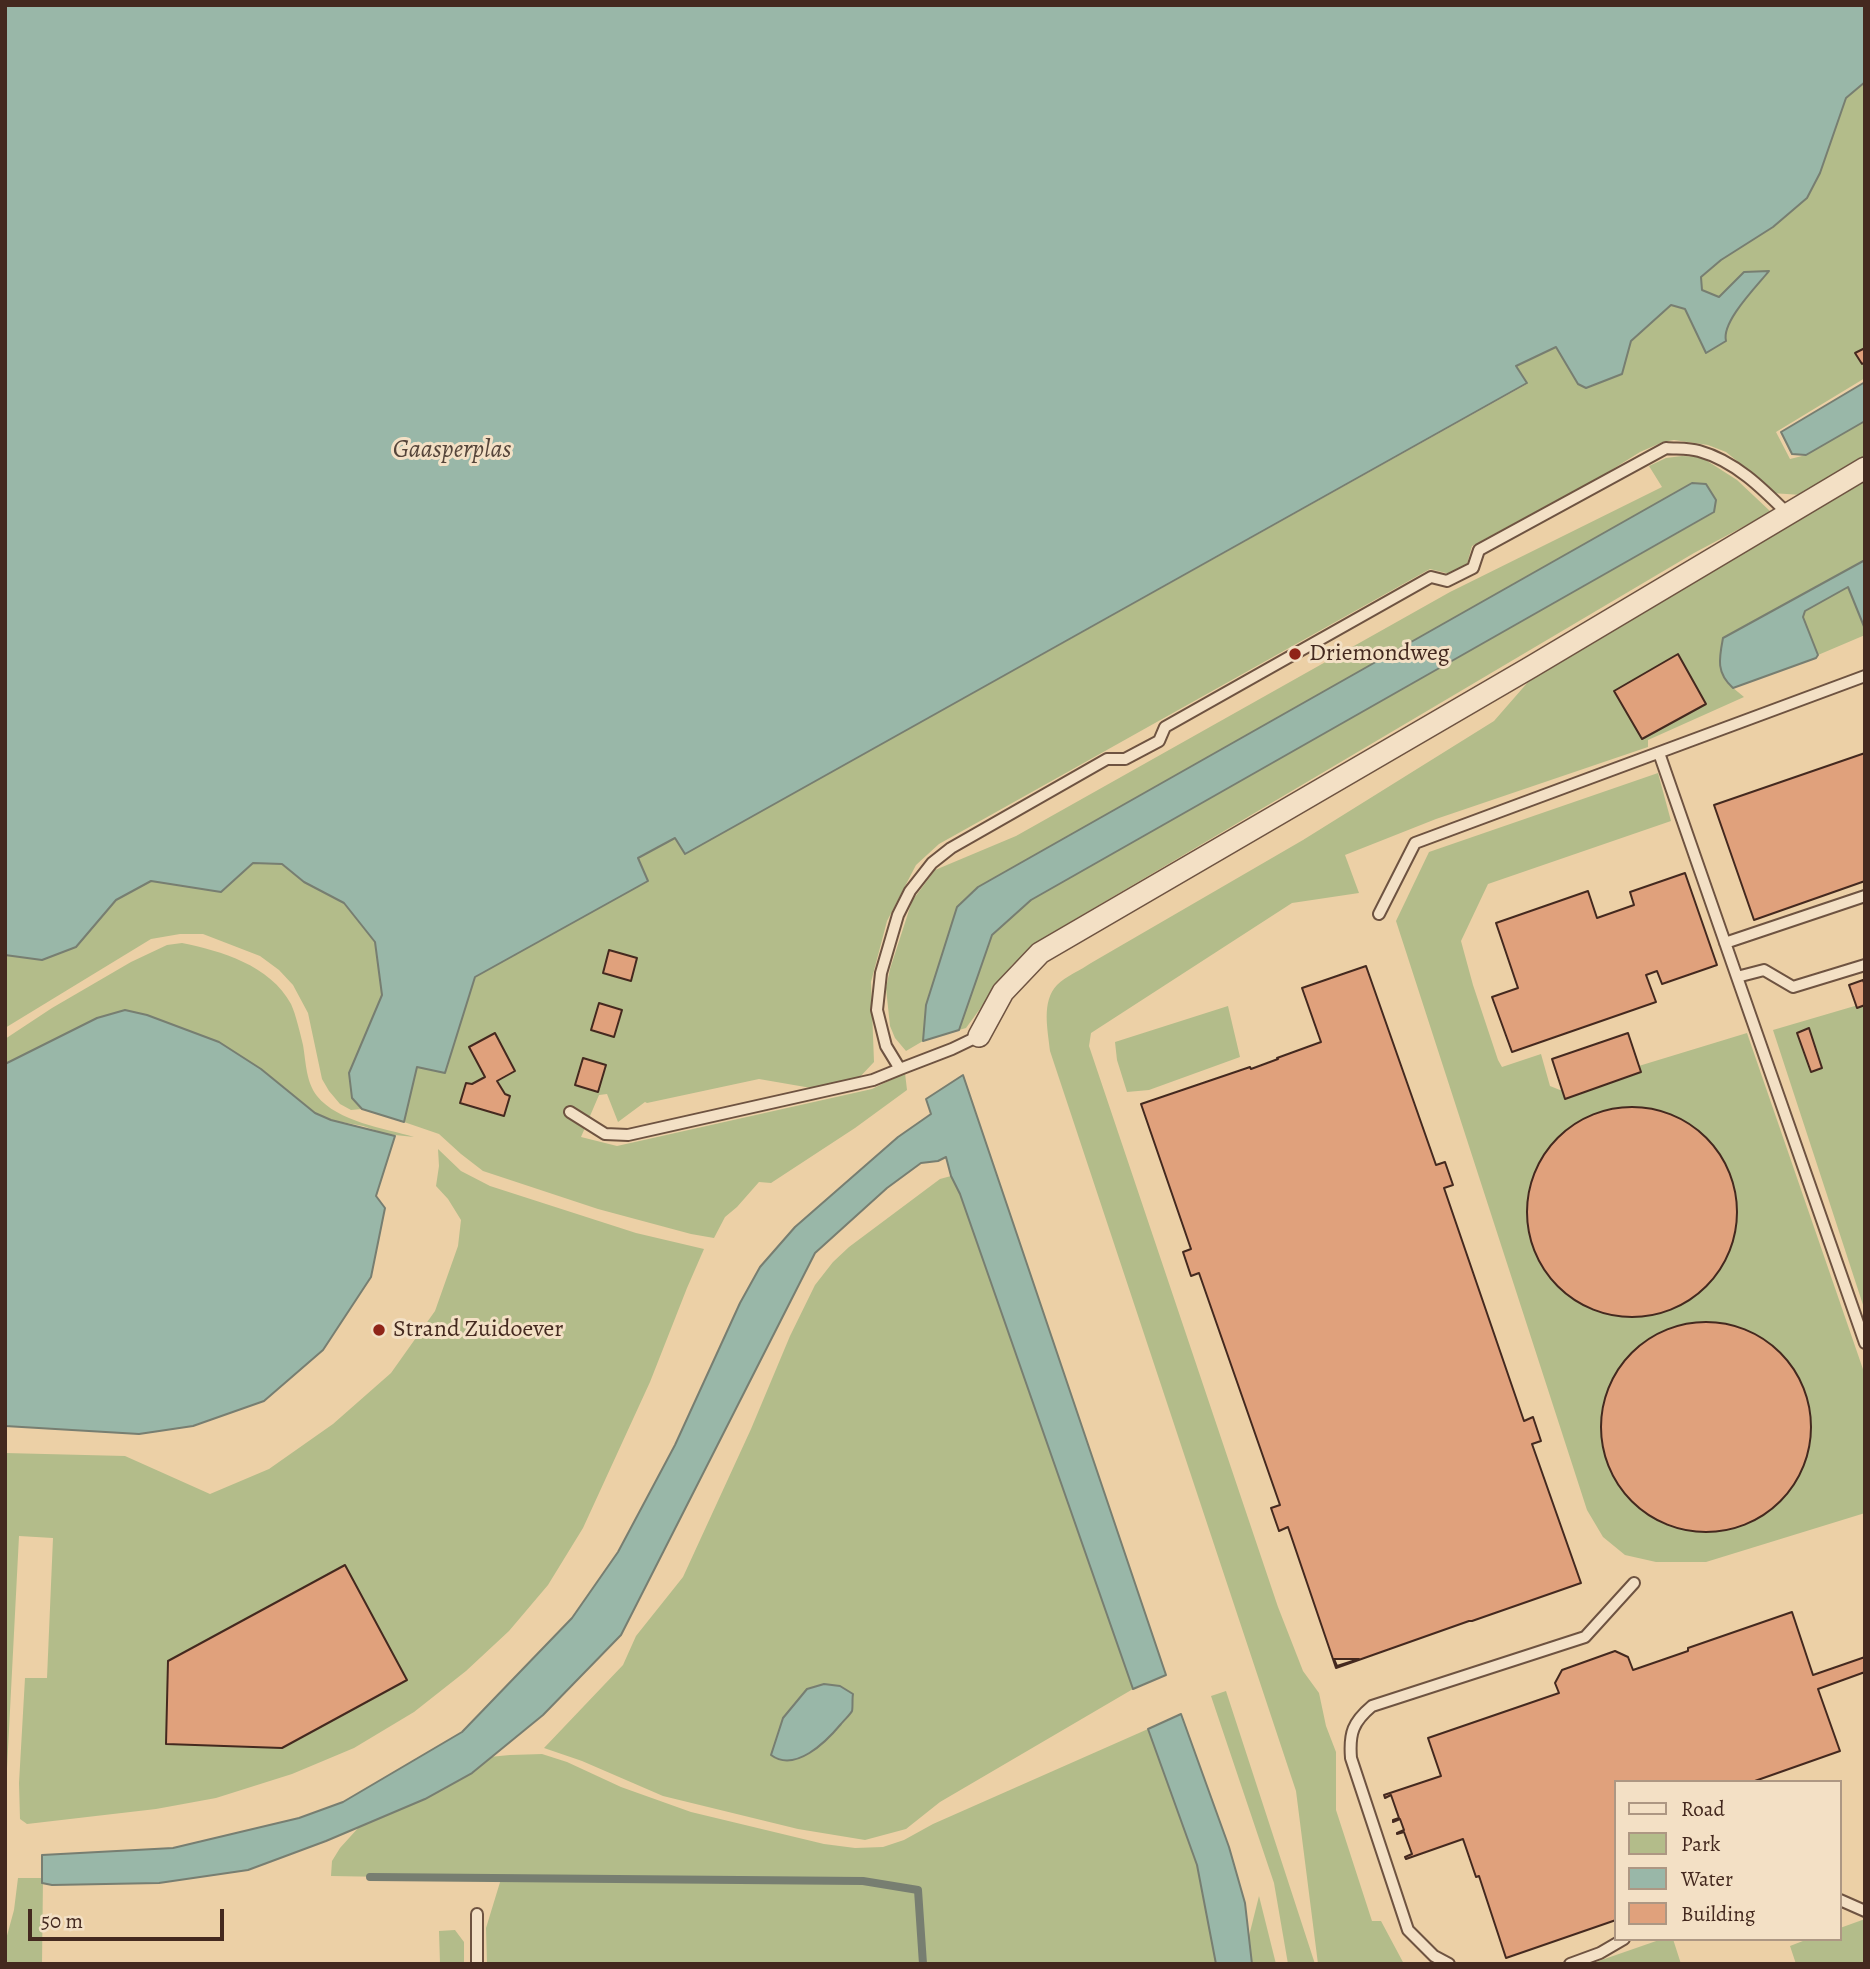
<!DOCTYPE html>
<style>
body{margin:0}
#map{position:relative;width:1870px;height:1969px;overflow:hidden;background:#ecd0a6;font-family:Alegreya,serif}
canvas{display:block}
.frame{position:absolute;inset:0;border:7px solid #44291f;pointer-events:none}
.legend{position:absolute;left:1614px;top:1780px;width:228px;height:161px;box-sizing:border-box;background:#f3e0c5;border:2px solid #ad9783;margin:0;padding:9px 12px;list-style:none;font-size:21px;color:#44291f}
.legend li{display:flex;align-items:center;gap:14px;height:35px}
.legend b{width:35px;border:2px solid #ad9783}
.scale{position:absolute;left:28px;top:1909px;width:196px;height:32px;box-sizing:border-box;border:4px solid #44291f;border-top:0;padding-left:9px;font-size:21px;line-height:24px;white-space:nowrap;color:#44291f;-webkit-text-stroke:5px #f3e0c5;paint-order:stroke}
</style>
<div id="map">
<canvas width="1870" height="1969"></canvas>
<div class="frame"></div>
<ul class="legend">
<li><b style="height:9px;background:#f3e0c5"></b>Road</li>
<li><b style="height:19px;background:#b3bc8a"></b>Park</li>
<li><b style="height:19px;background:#99b7a8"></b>Water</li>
<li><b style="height:19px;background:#e0a17c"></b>Building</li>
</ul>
<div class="scale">50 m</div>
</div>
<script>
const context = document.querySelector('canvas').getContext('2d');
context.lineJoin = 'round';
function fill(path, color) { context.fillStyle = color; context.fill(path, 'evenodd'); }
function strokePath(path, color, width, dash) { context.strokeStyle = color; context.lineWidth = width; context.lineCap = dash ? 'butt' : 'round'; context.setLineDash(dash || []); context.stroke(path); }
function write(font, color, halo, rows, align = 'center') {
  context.font = font + ' Alegreya,serif'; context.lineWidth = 6; context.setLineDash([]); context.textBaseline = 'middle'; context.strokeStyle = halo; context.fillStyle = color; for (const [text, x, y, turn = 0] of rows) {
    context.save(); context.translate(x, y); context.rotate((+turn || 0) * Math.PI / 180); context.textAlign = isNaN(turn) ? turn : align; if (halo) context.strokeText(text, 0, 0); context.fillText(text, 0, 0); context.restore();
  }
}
fill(new Path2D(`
 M1865,82V378L1776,432L1790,459L1806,455L1865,421V457L1802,495L1771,493L1758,478L1726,452L1708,445L1674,440L1663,442L1640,452L1605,474L1472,546L1467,564L1450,574L1430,569L939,844L916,865L887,921L871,982L874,1062L858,1079L817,1089L759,1079L647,1103L645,1102L618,1122L607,1094L599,1095L581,1137L617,1146L872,1089L905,1073L907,1090L855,1128L771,1183L759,1182L737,1207L725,1217L714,1238L691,1234L598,1209L483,1171L461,1154L439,1134L404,1122L417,1067L445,1073L475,977L647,881L637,858L676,838L685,854L1527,384L1516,366L1556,347L1578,384L1622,374L1631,341L1671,305L1685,308L1706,353L1725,341C1721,321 1756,287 1768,271L1744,273L1719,297L1702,290L1700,277L1721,260L1773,227L1807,198L1820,173L1846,98Z
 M1682,456L1701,457L1737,480L1771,512L1694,553L1050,934L1012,965L966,1028L959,1030L992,935L1031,900L1713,513L1716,500L1706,484L1692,483L978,887L957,907L926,1005L923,1041L906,1051L895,1038L890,1026L886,988L890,969L912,901L935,870L1016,836L1450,592L1662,487L1649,466L1666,458Z
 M1865,479V560L1723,638L1726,682L1744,697L1648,740V747L1436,819L1345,855L1359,893L1292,903L1091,1033L1089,1046L1278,1607L1303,1671L1319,1693L1326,1726L1336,1752V1810L1372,1921H1381L1404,1964H1318L1296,1791L1050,1051C1048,1030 1041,1002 1057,985C1066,976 1081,970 1091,963L1303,840L1494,721L1535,674Z
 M1848,587L1865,629V635L1818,655L1803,617L1805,611Z
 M1658,773L1671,821L1488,884L1461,941L1473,985L1498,1060L1502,1067L1541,1054L1550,1086L1560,1090L1747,1033L1865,1375V1513L1706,1562H1656L1625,1555L1603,1537L1587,1510L1396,921L1429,852Z
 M253,863L282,864L304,882L344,903L375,942L382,995L349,1073L352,1098L362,1109L351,1110L340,1104L329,1091L322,1079L308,1013L293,985L279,970L260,956L203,934H180L151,939L5,1028V955L76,947L116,900L151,881L221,892Z
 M182,943C221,951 270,965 291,1004C296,1015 300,1033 303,1045C306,1062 306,1082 317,1096C338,1122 384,1128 414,1137L386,1134L363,1126L331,1120L315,1113L261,1069L147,1015L97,1018L5,1064V1039L52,1008L131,962L167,945Z
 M1865,1003V1311L1773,1030Z
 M1228,1006L1240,1057L1149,1090L1127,1092L1117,1060L1115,1042Z
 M438,1149L461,1171L490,1186L636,1233L704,1249L687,1288L650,1382L583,1528L548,1585L509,1631L466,1671L414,1712L354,1748L292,1774L216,1798L156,1809L27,1824L20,1819L19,1783L25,1678H47L53,1538L19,1536L5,1807V1453L125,1456L210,1494L269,1469L333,1424L391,1373L435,1311L458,1246L461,1220L448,1199L436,1186L439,1166Z
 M951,1176L960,1194L1133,1689L940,1802L906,1829L865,1840L798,1829L663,1796L582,1761L544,1748L623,1665L636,1636L683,1577L751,1429L790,1336L815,1285L833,1262L849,1247L940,1179Z
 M1226,1691L1315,1964H1288L1274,1883L1211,1696Z
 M1148,1729L1197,1865L1216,1964H487L486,1928L501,1879L331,1876L332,1861L340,1848L359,1827L489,1757L510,1755L542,1754L567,1762L621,1787L691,1812L824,1844L855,1848L883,1847L904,1840L933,1824Z
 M18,1878H43L42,1964H5V1943L14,1910Z
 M1259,1896L1276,1964H1252L1249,1936Z
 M1865,1919V1964H1796L1790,1946L1808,1939H1840V1928Z
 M455,1930L464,1942V1964H440L439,1931Z
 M1662,1939H1673L1681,1964H1590Z`), '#b3bc8a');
const water = new Path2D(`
 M5,5H1865V82L1846,98L1820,173L1807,198L1773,227L1721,260L1701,277L1702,290L1719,297L1744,272L1769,271C1757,286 1721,322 1726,341L1706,353L1685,309L1671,305L1631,341L1622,374L1586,388L1578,384L1556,347L1516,366L1527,383L685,854L675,838L638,858L648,881L475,977L445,1073L417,1067L404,1122L362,1109L352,1098L349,1073L382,995L375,942L344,903L304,882L282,864L253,863L221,892L151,881L116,900L76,947L42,960L5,955Z
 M1865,382V421L1806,455L1792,454L1781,432Z
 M1692,483L1706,484L1716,500L1714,512L1031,900L992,935L959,1030L923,1041L926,1005L957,907L978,887Z
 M1865,560V629L1848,587L1805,611L1803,617L1818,655L1816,658L1733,688C1716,673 1719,659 1723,638Z
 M125,1010L147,1015L219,1042L261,1069L315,1113L331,1120L395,1136L376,1196L385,1208L371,1277L323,1350L264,1401L193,1426L139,1434L5,1426V1064L97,1018Z
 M963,1075L1166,1675L1133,1689L960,1194L951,1176L946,1157L938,1161L921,1163L887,1188L815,1253L621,1635L543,1715L472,1773L425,1799L326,1841L248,1870L159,1883L52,1885L42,1883V1855L173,1848L299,1818L343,1802L462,1732L572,1618L618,1552L675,1445L740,1303L760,1267L795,1227L898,1137L931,1114L926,1099Z
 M824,1684L840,1686L853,1694C852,1699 853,1707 852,1711C850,1715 844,1720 841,1724C826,1742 795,1773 771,1755L783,1718L807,1689Z
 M1181,1714L1229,1847L1245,1903L1252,1964H1216L1197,1865L1148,1729Z`);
fill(water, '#99b7a8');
strokePath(water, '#777e71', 2);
strokePath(new Path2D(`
 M370,1877L863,1881L918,1890L923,1964`), '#777e71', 8);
const building = new Path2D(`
 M1865,348V362L1862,364L1855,353Z
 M1678,654L1706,704L1642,739L1614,691Z
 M1865,753V881L1754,920L1714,805Z
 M1685,873L1717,965L1662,984L1657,971L1646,975L1656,1002L1512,1052L1492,997L1518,988L1496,923L1588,891L1597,918L1634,905L1630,892Z
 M609,950L637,958L631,981L603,973Z
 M1366,966L1436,1165L1445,1162L1453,1185L1444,1188L1524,1421L1533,1417L1541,1441L1532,1444L1581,1583L1472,1621H1469L1336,1668L1288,1527L1279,1531L1271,1508L1280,1505L1199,1273L1191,1276L1183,1252L1191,1249L1141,1104L1250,1067L1251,1069L1278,1059L1277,1058L1321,1042L1302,988ZM1334,1659H1359L1337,1666Z
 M1863,980L1865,986V1005L1857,1008L1849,985Z
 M599,1003L622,1010L614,1037L591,1030Z
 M1809,1028L1822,1068L1811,1072L1797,1033Z
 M495,1033L515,1071L497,1081L505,1094L510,1096L504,1116L460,1103L466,1083L472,1084L485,1077L469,1047Z
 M1628,1033L1641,1072L1565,1099L1552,1059Z
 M583,1058L606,1065L598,1092L575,1085Z
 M1527 1212a105 105 0 1 1 210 0a105 105 0 1 1-210 0Z
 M1601 1427a105 105 0 1 1 210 0a105 105 0 1 1-210 0Z
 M345,1565L407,1680L282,1748L166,1744L168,1661Z
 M1792,1612L1813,1675L1865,1657V1672L1818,1689L1840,1751L1752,1782H1616V1920L1506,1958L1479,1876L1476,1877L1463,1839L1406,1859L1405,1857L1412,1854L1404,1832L1397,1834V1833L1404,1830L1400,1819L1393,1822V1820L1399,1818L1391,1795L1385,1798L1384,1795L1441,1776L1428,1738L1559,1693L1555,1683L1562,1670L1615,1651L1628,1657L1633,1670L1688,1651V1648Z`);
fill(building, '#e0a17c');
strokePath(building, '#44291f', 2);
const lane = new Path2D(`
 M1659,753L1737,977
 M1379,914L1415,843L1865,676
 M1725,943L1865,896
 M1865,965L1793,987L1764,970L1737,977L1865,1343
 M979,1036L952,1049L900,1069L886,1046L877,1010L881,973L898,915L910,891L932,863L951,848L1107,759H1125L1159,741L1165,727L1431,577L1447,581L1473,568L1479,550L1666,448C1676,449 1688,448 1699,451C1735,461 1762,488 1788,514
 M570,1112L605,1134L628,1135L873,1080L900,1069
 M1840,1900L1865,1911
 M477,1914V1964
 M1449,1964L1434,1956L1408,1930L1351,1758C1349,1733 1353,1722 1372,1706L1585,1637L1634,1583
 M1570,1964L1600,1953L1624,1939`);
const street = new Path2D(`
 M979,1036L1003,992L1040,953L1531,667L1865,468`);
strokePath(lane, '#6e5341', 14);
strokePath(street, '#6e5341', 24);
strokePath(lane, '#f3e0c5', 10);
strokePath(street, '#f3e0c5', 21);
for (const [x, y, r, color] of [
 [1295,654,7,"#8f2418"],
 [379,1330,7,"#8f2418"]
]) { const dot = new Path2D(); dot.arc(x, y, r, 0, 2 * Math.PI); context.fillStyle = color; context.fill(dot); strokePath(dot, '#f3e0c5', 2.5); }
write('24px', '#44291f', '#f3e0c5', [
 ["Driemondweg",1309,654],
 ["Strand Zuidoever",393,1330]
], 'left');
write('italic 26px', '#55453a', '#f3e0c5', [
 ["Gaasperplas",452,451]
]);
</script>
